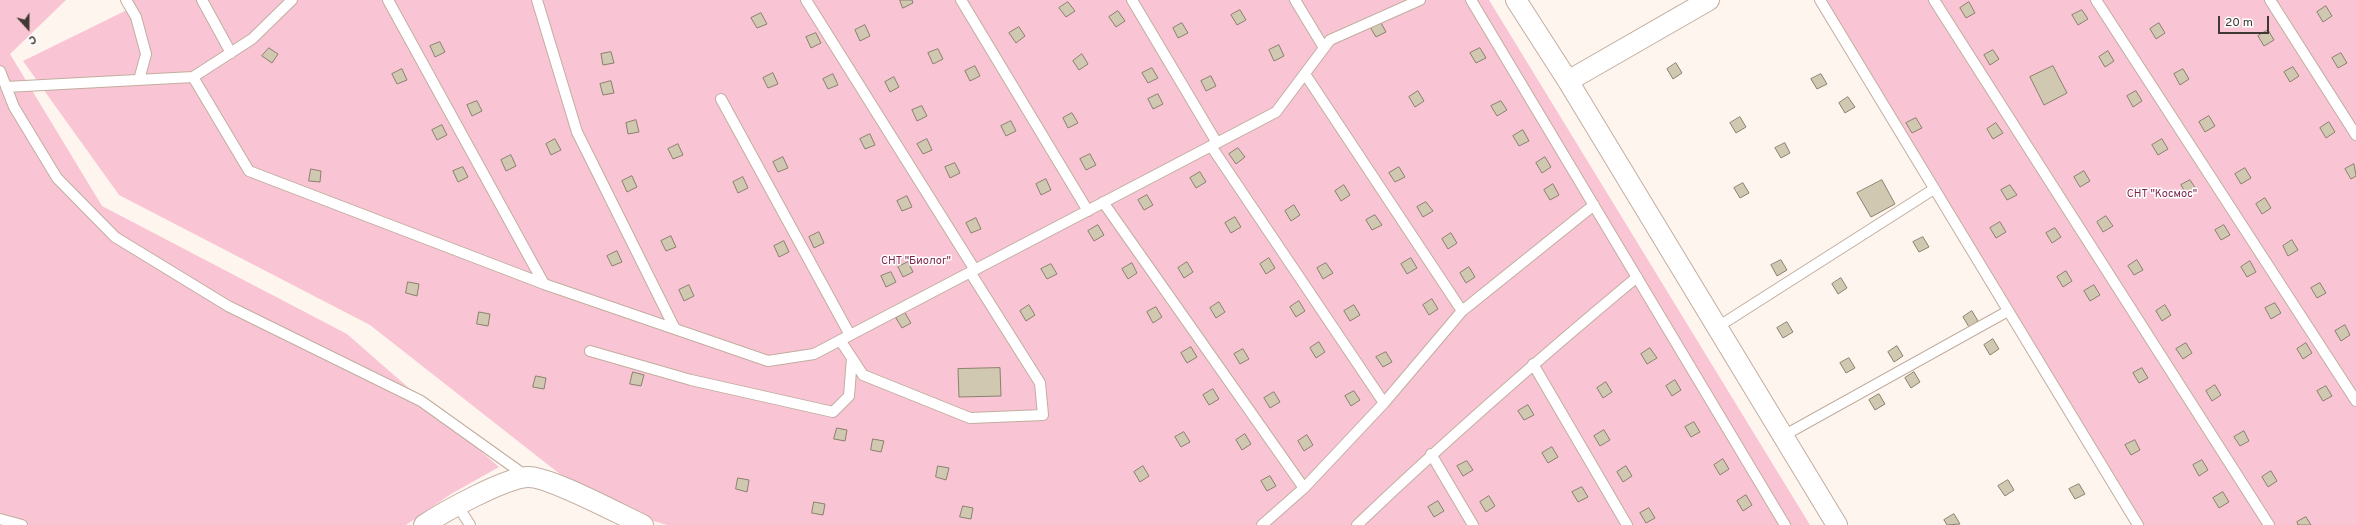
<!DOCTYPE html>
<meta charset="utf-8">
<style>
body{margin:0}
#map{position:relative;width:2356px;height:525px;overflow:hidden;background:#fef5ef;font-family:Overpass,sans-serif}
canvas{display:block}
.north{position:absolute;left:8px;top:8px;width:40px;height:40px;-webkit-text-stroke:3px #fff;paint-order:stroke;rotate:159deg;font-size:11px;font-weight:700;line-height:16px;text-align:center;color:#403832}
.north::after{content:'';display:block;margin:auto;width:14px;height:18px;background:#403832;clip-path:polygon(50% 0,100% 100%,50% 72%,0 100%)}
.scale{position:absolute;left:2218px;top:16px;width:51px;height:18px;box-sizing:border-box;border:2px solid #403832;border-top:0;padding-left:5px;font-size:12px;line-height:14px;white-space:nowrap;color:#403832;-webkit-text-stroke:3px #fff;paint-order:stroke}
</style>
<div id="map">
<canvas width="2356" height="525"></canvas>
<div class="north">С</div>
<div class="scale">20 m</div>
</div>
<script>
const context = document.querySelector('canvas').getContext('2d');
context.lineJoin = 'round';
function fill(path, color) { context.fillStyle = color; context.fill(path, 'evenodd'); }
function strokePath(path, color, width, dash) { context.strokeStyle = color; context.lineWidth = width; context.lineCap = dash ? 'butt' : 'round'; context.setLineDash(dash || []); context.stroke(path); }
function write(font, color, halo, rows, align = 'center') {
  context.font = font + ' Overpass,sans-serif'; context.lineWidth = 3; context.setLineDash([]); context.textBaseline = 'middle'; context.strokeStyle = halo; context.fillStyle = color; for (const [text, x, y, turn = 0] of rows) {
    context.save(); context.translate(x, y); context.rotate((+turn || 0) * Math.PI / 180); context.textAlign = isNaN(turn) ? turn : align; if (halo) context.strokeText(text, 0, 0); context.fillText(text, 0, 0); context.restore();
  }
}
fill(new Path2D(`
 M0,0H66L10,54L102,206L347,334L499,467L451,494L406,525H0Z
 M125,0H1489L1810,525H667L598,504L370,325L119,195L23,61L129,9Z
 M1820,0H2356V525H2132Z`), '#f9c5d4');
const building = new Path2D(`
 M900,0H912L913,3L903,8Z
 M1068,2L1075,11L1066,17L1059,8Z
 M1969,2L1975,13L1966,18L1960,8Z
 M2326,6L2332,16L2323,22L2317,12Z
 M1240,10L1246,20L1237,25L1231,15Z
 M2082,10L2088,19L2078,25L2072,15Z
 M1118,11L1125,21L1116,27L1109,17Z
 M761,13L767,24L757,28L751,18Z
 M1380,21L1386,32L1376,37L1370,27Z
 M1182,23L1188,33L1178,38L1173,28Z
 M2159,23L2165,33L2156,39L2150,29Z
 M865,25L870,36L860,41L855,30Z
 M1019,27L1025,36L1016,43L1009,33Z
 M2268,30L2274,40L2264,46L2258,36Z
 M816,33L821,43L811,48L806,37Z
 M440,42L445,52L435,57L430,46Z
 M1279,45L1284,56L1274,61L1269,50Z
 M269,48L278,54L272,63L262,56Z
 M1480,48L1486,58L1476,63L1470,53Z
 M938,49L943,59L933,64L928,53Z
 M1993,50L1999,59L1990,65L1984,55Z
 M2108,51L2114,61L2105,67L2099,57Z
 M611,52L614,63L603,65L601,54Z
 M2341,53L2347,63L2338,68L2332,58Z
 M1082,54L1088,64L1079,70L1073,61Z
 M1676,63L1682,73L1673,79L1667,69Z
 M975,66L980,76L970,81L965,71Z
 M2053,66L2067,93L2044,105L2030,77Z
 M2293,67L2299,76L2290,82L2284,72Z
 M1152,68L1158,78L1148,83L1142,73Z
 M402,69L407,80L397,84L392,74Z
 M2183,69L2189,79L2180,85L2174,74Z
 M773,73L778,84L768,88L763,78Z
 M833,74L838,85L828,89L823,79Z
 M1821,74L1827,84L1817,89L1811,79Z
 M1211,76L1216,86L1206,91L1201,81Z
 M894,77L899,87L890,92L885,82Z
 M611,81L614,93L603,95L600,84Z
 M1418,91L1424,101L1415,107L1409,97Z
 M2136,91L2142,101L2133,107L2127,96Z
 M1158,94L1163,104L1153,109L1148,99Z
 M1848,97L1855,107L1845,113L1839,103Z
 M477,101L482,111L472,116L467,105Z
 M1501,101L1507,110L1497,116L1491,106Z
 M922,106L927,116L917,121L912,110Z
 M1072,113L1078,123L1068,128L1063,118Z
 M2209,116L2215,126L2205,132L2199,122Z
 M1740,117L1746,127L1736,133L1730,123Z
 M1916,118L1922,128L1912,133L1906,123Z
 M636,120L639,132L628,134L626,123Z
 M1011,121L1016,131L1006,136L1001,126Z
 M2329,122L2335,132L2326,138L2320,128Z
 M1996,123L2003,133L1993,139L1987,129Z
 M442,125L447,135L437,140L432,130Z
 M1523,130L1529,141L1519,146L1513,136Z
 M870,134L875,145L865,149L860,139Z
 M555,139L561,150L551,155L546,144Z
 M927,139L932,150L923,154L917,144Z
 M2162,139L2168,149L2158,155L2152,145Z
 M1785,143L1790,153L1781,158L1775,148Z
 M678,144L683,155L673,159L668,149Z
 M1238,148L1245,157L1236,164L1229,154Z
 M1090,154L1096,165L1086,170L1080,159Z
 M511,155L516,166L506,171L501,160Z
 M783,157L788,168L778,172L773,162Z
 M1545,157L1551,167L1542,173L1536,163Z
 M955,163L960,173L950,178L945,167Z
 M2354,164L2356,176L2351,179L2345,169Z
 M463,167L468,177L458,182L453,171Z
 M1399,167L1405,177L1395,182L1389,173Z
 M2245,168L2251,178L2241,184L2235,174Z
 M311,169L321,171L320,182L309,181Z
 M2084,171L2090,181L2080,187L2074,177Z
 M1200,172L1206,182L1196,188L1190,178Z
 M632,176L637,187L627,192L622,181Z
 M743,177L748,188L738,193L733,182Z
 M1046,179L1051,190L1041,195L1036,184Z
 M1882,180L1895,204L1871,217L1857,193Z
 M2190,180L2196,189L2187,195L2181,185Z
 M1743,183L1749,193L1740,198L1734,188Z
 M1553,184L1559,195L1550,200L1544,190Z
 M1344,185L1350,195L1341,201L1335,191Z
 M2010,185L2017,195L2007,200L2001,190Z
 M1147,195L1153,205L1144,210L1138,200Z
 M907,196L912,207L902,211L897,201Z
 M2265,198L2271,208L2262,214L2256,204Z
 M1426,202L1433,211L1423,217L1417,207Z
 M1294,205L1300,215L1291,221L1285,211Z
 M1375,215L1382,225L1372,230L1366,220Z
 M2106,216L2113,226L2103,232L2097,222Z
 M1235,217L1241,227L1231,233L1225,223Z
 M976,218L981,229L971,233L966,223Z
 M2000,222L2006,232L1996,238L1990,228Z
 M1098,225L1104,235L1094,241L1088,231Z
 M2224,225L2230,235L2221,240L2215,230Z
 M2055,228L2061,237L2052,243L2046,233Z
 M819,232L824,243L814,248L809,237Z
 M1451,233L1457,243L1448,249L1442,239Z
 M671,236L676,247L666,251L661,241Z
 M1923,237L1929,247L1919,252L1913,242Z
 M2292,240L2298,250L2288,256L2283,246Z
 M784,241L789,252L779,257L774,246Z
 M617,251L622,262L612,266L607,256Z
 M1269,258L1275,268L1266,274L1260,264Z
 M1411,258L1417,268L1407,274L1401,264Z
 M1781,260L1787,270L1777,276L1771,265Z
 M2137,260L2143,270L2134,275L2128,266Z
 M2250,261L2256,272L2247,277L2241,267Z
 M908,262L913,272L903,277L898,267Z
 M1187,262L1193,272L1184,278L1178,268Z
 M1132,263L1137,273L1128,279L1122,269Z
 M1326,263L1333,273L1323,279L1317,268Z
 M1051,264L1057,274L1047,279L1041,269Z
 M1469,267L1475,277L1466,283L1460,273Z
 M2066,271L2072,281L2063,287L2057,277Z
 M891,272L896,282L886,287L881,276Z
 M1841,278L1847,288L1838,294L1832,284Z
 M408,282L419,284L417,296L406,293Z
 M2320,283L2326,293L2317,298L2311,288Z
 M689,285L694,296L684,301L679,290Z
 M2094,285L2100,295L2090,301L2084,291Z
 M1432,299L1438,309L1429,315L1423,305Z
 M1299,301L1305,311L1296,317L1290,307Z
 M1219,302L1225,312L1216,318L1210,308Z
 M2275,303L2281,313L2271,319L2265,308Z
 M1029,305L1035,315L1026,321L1020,311Z
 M1354,305L1360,315L1350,321L1344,311Z
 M2165,305L2171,315L2162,321L2156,311Z
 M1156,307L1162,317L1153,323L1147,312Z
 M1972,311L1978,321L1969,327L1963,317Z
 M479,312L490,314L488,326L477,324Z
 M905,313L911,323L902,328L896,318Z
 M1787,322L1793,332L1783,338L1777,328Z
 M2345,325L2350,335L2341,341L2335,331Z
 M1993,339L1999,349L1990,355L1984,345Z
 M1319,342L1325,352L1316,358L1310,348Z
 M2186,343L2192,353L2183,359L2176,349Z
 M2306,343L2312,353L2303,359L2297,349Z
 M1897,346L1903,356L1894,362L1888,352Z
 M1191,347L1197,357L1187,363L1181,353Z
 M1650,348L1657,358L1647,364L1641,354Z
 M1243,349L1249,359L1240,364L1234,354Z
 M1386,352L1392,362L1383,367L1376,357Z
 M1849,358L1855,368L1846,373L1840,363Z
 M1000,368L1001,396L959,397L958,369Z
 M2142,368L2148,378L2139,383L2133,373Z
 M633,372L644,375L641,386L630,384Z
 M1914,372L1920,382L1911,388L1905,378Z
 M536,376L546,378L544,389L533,387Z
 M1675,380L1681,390L1672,396L1666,386Z
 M1606,382L1612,392L1603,398L1597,388Z
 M2215,385L2221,395L2212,401L2206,391Z
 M2326,386L2332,396L2323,401L2317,391Z
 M1213,389L1219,399L1209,405L1203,395Z
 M1354,391L1360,400L1351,406L1345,396Z
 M1274,392L1280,402L1270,408L1264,398Z
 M1879,394L1885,404L1875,410L1869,400Z
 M1528,405L1534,415L1524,420L1518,411Z
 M1694,422L1700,432L1691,437L1685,427Z
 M837,428L847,430L845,441L834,439Z
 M1604,430L1610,440L1600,446L1594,436Z
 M2244,431L2249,441L2240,446L2234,437Z
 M1184,432L1190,442L1181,447L1175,437Z
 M1245,434L1251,444L1242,450L1236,440Z
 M1307,435L1313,445L1304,451L1298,441Z
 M873,439L884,441L881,452L871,450Z
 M2135,440L2140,450L2131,455L2125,445Z
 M1552,447L1558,457L1548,463L1542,453Z
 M1723,459L1729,469L1720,475L1714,465Z
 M2202,460L2208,470L2199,476L2193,465Z
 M1467,461L1473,470L1463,476L1457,466Z
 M938,466L949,468L946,480L936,477Z
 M1143,466L1149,476L1140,482L1134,472Z
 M1626,466L1632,476L1623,482L1617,472Z
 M2271,471L2277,481L2268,487L2262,477Z
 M1270,476L1276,486L1267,491L1261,481Z
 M738,478L749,480L747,492L736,489Z
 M2008,480L2014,490L2005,496L1998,486Z
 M2079,484L2085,494L2075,499L2069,489Z
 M1582,487L1588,497L1578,502L1572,492Z
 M2223,492L2229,502L2219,508L2213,498Z
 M1746,495L1752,505L1743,511L1737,501Z
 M1489,496L1495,506L1486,512L1480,502Z
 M1438,501L1444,511L1434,517L1428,507Z
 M814,502L825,504L823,515L812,513Z
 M963,506L973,508L971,519L960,517Z
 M1649,508L1655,518L1646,523L1640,513Z
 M1954,514L1960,524L1947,525L1944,520Z
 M2306,517L2311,525H2298L2297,522Z`);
fill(building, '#d1c8b2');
strokePath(building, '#8a816d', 1);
const service = new Path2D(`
 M126,0L136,17L146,54L139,80
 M202,0L231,53
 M388,0L544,284
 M537,0L577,132L675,329
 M806,0L975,270
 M961,0L1088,211
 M1132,0L1217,143
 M1295,0L1324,48
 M1471,0L1785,525
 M1820,0L2138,525
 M1934,0L2269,525
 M2096,0L2356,401
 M2270,0L2356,135
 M0,71L14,107L57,178L115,237L228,306L421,401L526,476
 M1305,74L1462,311
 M193,77L249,171L544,284L768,361L814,354L1276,112L1330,40L1420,0
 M6,87L193,77L252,39L292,0
 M721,99L850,335
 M1211,146L1384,403
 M1103,202L1304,488
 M1716,328L1934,189
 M840,340L863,375L970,418L1043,415L1040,383L970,272
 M590,351L691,380L833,412L849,396L852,358
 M1533,364L1627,525
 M1783,436L2008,311
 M1431,454L1473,525
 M458,506L470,525
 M0,519L22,525
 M1262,525L1304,488L1384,403L1462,311L1594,205
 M1357,525C1447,439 1541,357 1637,277`);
const minor = new Path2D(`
 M1516,0L1568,81L1837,525
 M1568,81L1709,0
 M424,525C445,511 503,479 527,477C547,475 621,515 643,525`);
strokePath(service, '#c2ad9f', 12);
strokePath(minor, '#c2ad9f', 22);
strokePath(service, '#fff', 10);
strokePath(minor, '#fff', 20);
write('11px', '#7d264a', '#fff', [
 ["СНТ \"Космос\"",2162,195],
 ["СНТ \"Биолог\"",916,262]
]);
</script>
